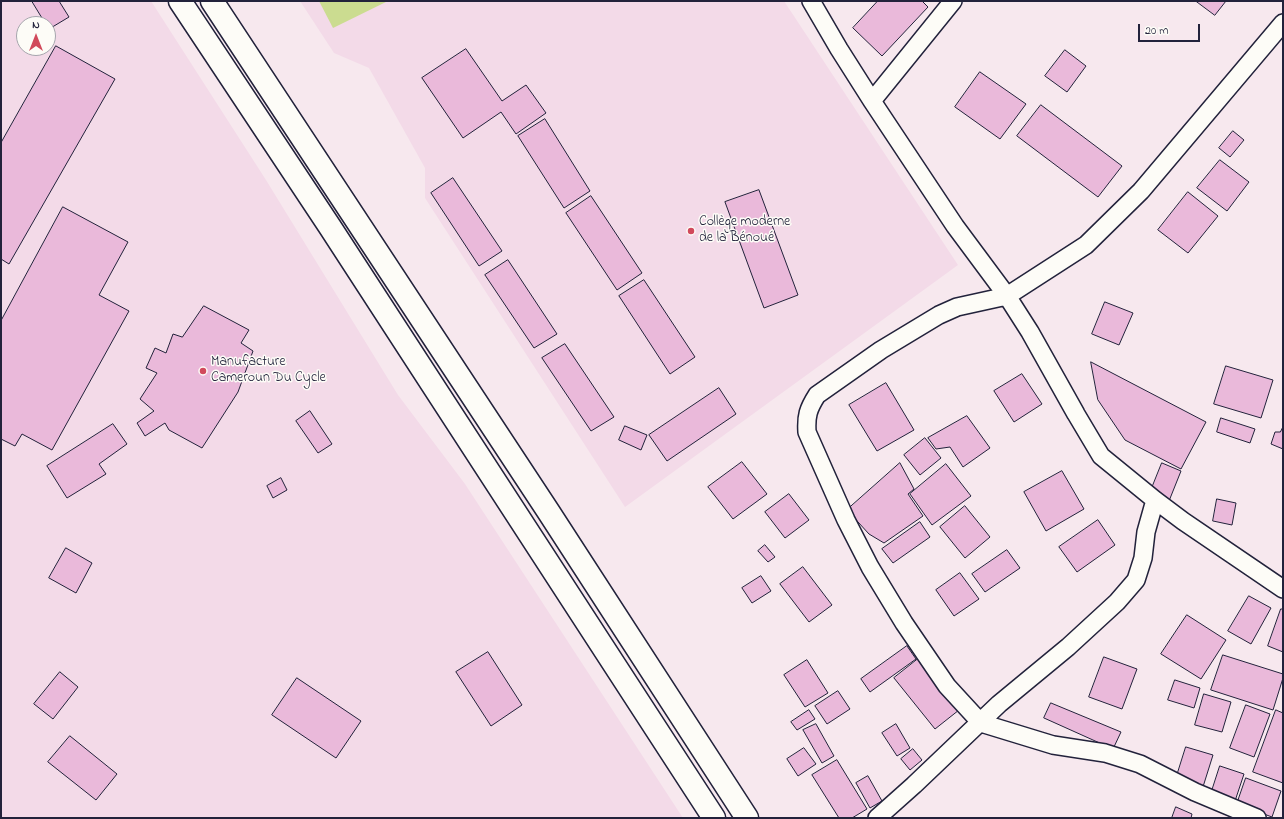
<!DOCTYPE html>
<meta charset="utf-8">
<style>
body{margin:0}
#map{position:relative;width:1284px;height:819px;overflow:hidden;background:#f7e8ee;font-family:"Indie Flower",sans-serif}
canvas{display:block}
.frame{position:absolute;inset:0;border:2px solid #22223b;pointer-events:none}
.north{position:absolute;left:16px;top:16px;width:40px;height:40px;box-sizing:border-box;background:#fdfcf7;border:1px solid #a5a5ac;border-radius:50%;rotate:0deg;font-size:11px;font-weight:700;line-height:16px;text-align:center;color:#22223b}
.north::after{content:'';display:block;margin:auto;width:14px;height:18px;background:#d1495b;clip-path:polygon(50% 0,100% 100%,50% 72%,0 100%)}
.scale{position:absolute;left:1138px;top:24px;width:62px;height:18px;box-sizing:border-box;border:2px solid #22223b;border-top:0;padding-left:5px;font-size:12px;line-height:14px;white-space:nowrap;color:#22223b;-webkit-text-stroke:3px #fdfcf7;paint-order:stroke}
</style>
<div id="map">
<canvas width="1284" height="819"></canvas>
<div class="frame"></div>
<div class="north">N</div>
<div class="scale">20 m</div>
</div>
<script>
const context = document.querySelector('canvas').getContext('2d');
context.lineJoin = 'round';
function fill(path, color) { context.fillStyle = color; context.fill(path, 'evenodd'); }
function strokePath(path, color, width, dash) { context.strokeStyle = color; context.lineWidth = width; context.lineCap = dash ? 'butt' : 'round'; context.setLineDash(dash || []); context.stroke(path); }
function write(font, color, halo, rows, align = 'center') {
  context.font = font + ' "Indie Flower",sans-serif'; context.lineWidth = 3; context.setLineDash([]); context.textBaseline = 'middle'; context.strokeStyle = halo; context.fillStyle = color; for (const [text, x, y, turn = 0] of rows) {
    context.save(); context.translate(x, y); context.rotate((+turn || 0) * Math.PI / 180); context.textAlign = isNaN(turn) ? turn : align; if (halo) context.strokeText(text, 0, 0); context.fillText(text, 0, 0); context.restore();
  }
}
fill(new Path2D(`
 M1,1H151L266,180L398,395L465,484L683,818H1ZM24,24H48V48H24Z
 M300,1H784L958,265L625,507L425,198V168L369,68L334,53Z`), '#f3dae8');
fill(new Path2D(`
 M319,1H388L333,28Z`), '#cbdc90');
const building = new Path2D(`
 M32,1H59L69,17L49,29L48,24H46Z
 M878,1H922L928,7L882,56L853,28Z
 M1196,1H1226L1215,15Z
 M56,46L115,79L9,264L1,259V143Z
 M466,49L502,101L526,85L546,113L516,134L501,112L463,138L422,78Z
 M1065,50L1086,66L1067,92L1045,76Z
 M980,72L1026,104L1000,139L955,107Z
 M1041,105L1122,166L1098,197L1017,136Z
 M545,119L590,191L564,208L518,136Z
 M1233,131L1244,140L1230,157L1219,148Z
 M1220,160L1249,182L1227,211L1197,188Z
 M453,178L502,251L479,266L431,193Z
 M759,190L798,295L764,308L725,202Z
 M1188,192L1218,216L1188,253L1158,230Z
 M591,196L642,273L617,290L566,213Z
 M63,207L128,242L99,295L129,311L52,450L22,434L15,446L1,439V321Z
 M508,260L557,334L534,348L485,275Z
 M644,280L695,357L670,374L619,296Z
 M1105,302L1133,313L1119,345L1092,334Z
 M204,306L249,330L241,343L253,351L238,392L202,448L169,430L165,423L145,436L137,423L154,411L140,399L157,373L146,368L155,348L166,353L173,334L182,337Z
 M565,344L614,417L591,431L542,358Z
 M1091,362L1206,422L1181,469L1125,440L1098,400Z
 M1226,366L1273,380L1261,418L1214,404Z
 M1022,374L1042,404L1014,422L994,391Z
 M886,383L914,430L877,451L849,405Z
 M719,388L736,414L667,461L649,435Z
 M310,411L332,444L318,453L296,421Z
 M967,416L990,448L963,467L950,447L936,449L928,438Z
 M1221,418L1255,429L1250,443L1217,432Z
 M113,424L127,444L99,464L106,474L67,498L47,466Z
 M625,426L647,435L641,450L619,440Z
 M1283,427V449L1271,444L1275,432H1280Z
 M925,438L941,458L920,475L904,455Z
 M742,462L767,494L733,519L708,487Z
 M900,463L914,489L908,494L923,516L884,543L869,534L847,510Z
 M1162,463L1181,471L1169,501L1150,493Z
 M946,464L971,496L932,525L910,494Z
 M1062,471L1084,509L1046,531L1024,492Z
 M281,478L287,490L273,498L267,486Z
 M789,494L809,520L785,538L765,512Z
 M1217,499L1236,503L1232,525L1213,521Z
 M965,506L990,537L965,558L940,527Z
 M1098,520L1115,545L1077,572L1059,547Z
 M920,522L930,537L893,563L882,549Z
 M765,545L775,557L768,562L758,551Z
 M66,548L92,563L76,593L49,578Z
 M1007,550L1020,568L985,592L972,574Z
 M803,567L832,605L809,622L780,584Z
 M960,573L979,599L954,616L936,590Z
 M761,576L771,591L752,603L742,588Z
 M1249,596L1271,608L1251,644L1228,631Z
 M1281,609H1283V652L1268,646Z
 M1187,615L1226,640L1201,679L1161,654Z
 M907,646L916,659L870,692L861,679Z
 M488,652L522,705L491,726L456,672Z
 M1223,655L1283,674V678L1273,710L1211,690Z
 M1104,657L1137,669L1122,709L1089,697Z
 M918,659L959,710L935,729L894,678Z
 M807,660L828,693L805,707L784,675Z
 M60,672L78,687L53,719L34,704Z
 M297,678L361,721L336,758L272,715Z
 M1175,680L1200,688L1194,708L1168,700Z
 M838,691L850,709L827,724L815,706Z
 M1204,694L1231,702L1222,732L1195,725Z
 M1051,703L1121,732L1113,749L1044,718Z
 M1246,705L1270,714L1254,757L1230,748Z
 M809,710L815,719L797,730L791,722Z
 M1276,710L1283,713V783L1253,772Z
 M816,724L834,756L822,763L803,730Z
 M896,724L910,748L897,756L882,733Z
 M70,736L117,774L96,800L48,762Z
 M1186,747L1213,755L1202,790L1175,782Z
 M804,748L816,764L798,776L787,759Z
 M913,749L922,760L910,770L901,759Z
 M837,760L867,809L852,818H839L812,775Z
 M1220,766L1244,774L1235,801L1211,794Z
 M868,776L882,801L870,808L856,783Z
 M1246,778L1281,791L1272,817L1237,804Z
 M1176,807L1192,814L1191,818H1172Z`);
fill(building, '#eab9da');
strokePath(building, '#22223b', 1);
const minor = new Path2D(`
 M811,1L839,49L872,101L955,226L1007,296L1030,332L1076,414L1101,456L1155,500L1183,521L1283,589
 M872,101L953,1
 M877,818L914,785L999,704L1068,647L1117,602L1136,580L1143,558L1146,532L1155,500
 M1257,818L1195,792L1140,764L1105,753L1053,745L981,723L947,686L904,623L870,567L846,520L807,432C806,416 808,409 817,395L881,350L939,315L957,307L1007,296L1086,245L1141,191L1283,23`);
const primary = new Path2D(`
 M180,1L330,227L714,818
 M212,1L548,511L747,818`);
strokePath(minor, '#22223b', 20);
strokePath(primary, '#22223b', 25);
strokePath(minor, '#fdfcf7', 17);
strokePath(primary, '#fdfcf7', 22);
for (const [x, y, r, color] of [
 [691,231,4,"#d1495b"],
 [203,371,4,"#d1495b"]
]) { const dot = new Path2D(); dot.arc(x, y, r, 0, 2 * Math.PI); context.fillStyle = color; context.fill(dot); strokePath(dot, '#fdfcf7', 1.5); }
write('14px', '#22223b', '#fdfcf7', [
 ["Collège moderne",699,223],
 ["de la Bénoué",699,239],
 ["Manufacture",211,363],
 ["Cameroun Du Cycle",211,379]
], 'left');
</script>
